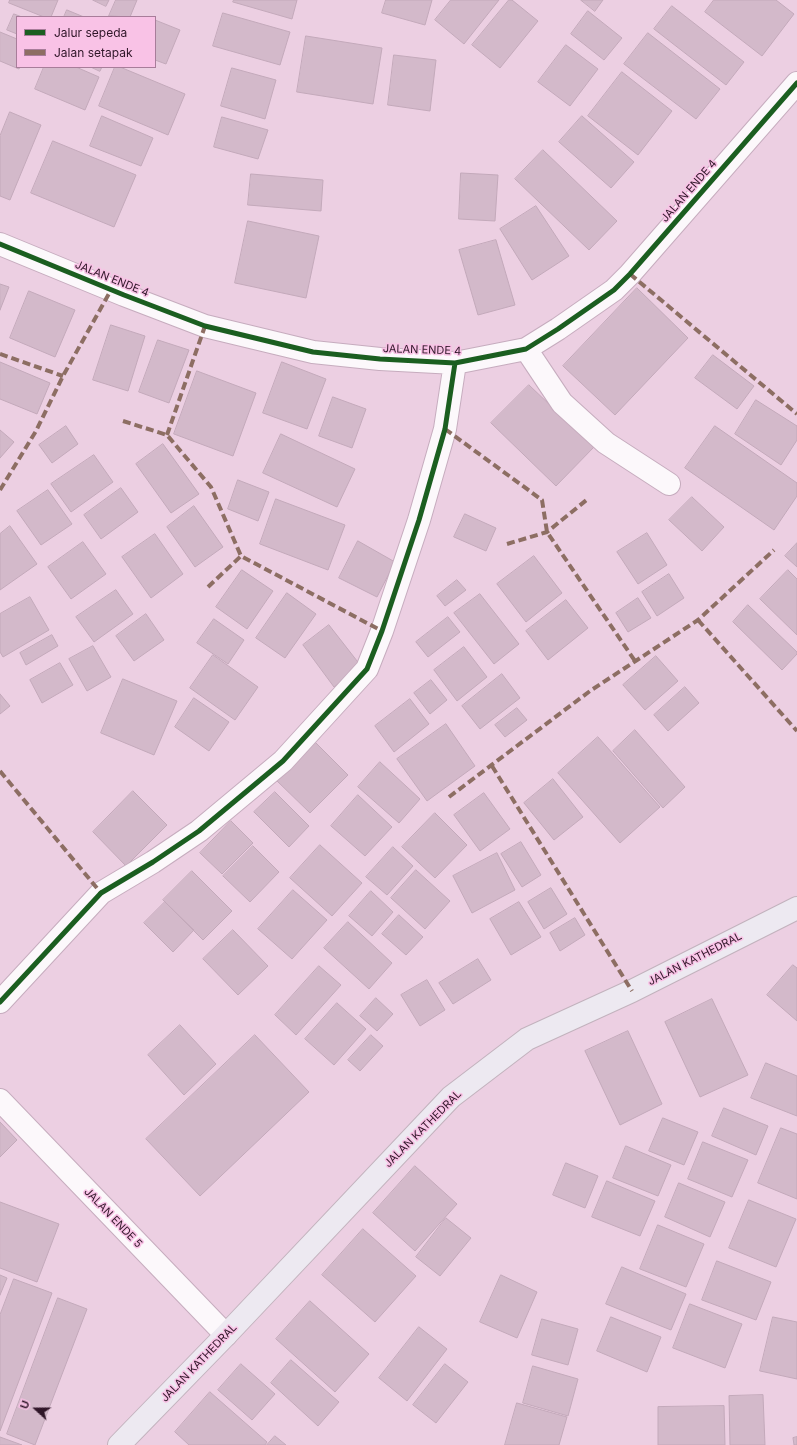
<!DOCTYPE html>
<style>
body{margin:0}
#map{position:relative;width:797px;height:1445px;overflow:hidden;background:#eccfe2;font-family:Inter,sans-serif}
canvas{display:block}
.legend{position:absolute;left:16px;top:16px;width:140px;height:52px;box-sizing:border-box;background:#f9c2e6;border:1px solid #a87d9a;margin:0;padding:5px 7px;list-style:none;font-size:12px;color:#2f1628}
.legend li{display:flex;align-items:center;gap:8px;height:20px}
.legend b{width:20px;border:1px solid #a87d9a}
.north{position:absolute;left:16px;top:1389px;width:40px;height:40px;-webkit-text-stroke:3px #f9c2e6;paint-order:stroke;rotate:291deg;font-size:11px;font-weight:700;line-height:16px;text-align:center;color:#2f1628}
.north::after{content:'';display:block;margin:auto;width:14px;height:18px;background:#2f1628;clip-path:polygon(50% 0,100% 100%,50% 72%,0 100%)}
</style>
<div id="map">
<canvas width="797" height="1445"></canvas>
<ul class="legend">
<li><b style="height:5px;background:#1b5e20"></b>Jalur sepeda</li>
<li><b style="height:5px;background:#8d6e63"></b>Jalan setapak</li>
</ul>
<div class="north">U</div>
</div>
<script>
const context = document.querySelector('canvas').getContext('2d');
context.lineJoin = 'round';
function fill(path, color) { context.fillStyle = color; context.fill(path, 'evenodd'); }
function strokePath(path, color, width, dash) { context.strokeStyle = color; context.lineWidth = width; context.lineCap = dash ? 'butt' : 'round'; context.setLineDash(dash || []); context.stroke(path); }
function write(font, color, halo, rows, align = 'center') {
  context.font = font + ' Inter,sans-serif'; context.lineWidth = 3; context.setLineDash([]); context.textBaseline = 'middle'; context.strokeStyle = halo; context.fillStyle = color; for (const [text, x, y, turn = 0] of rows) {
    context.save(); context.translate(x, y); context.rotate((+turn || 0) * Math.PI / 180); context.textAlign = isNaN(turn) ? turn : align; if (halo) context.strokeText(text, 0, 0); context.fillText(text, 0, 0); context.restore();
  }
}
const building = new Path2D(`
 M10,0H58L51,17H44L9,3Z
 M93,0H109L106,6Z
 M116,0H137L130,17L109,16Z
 M234,0H297L292,19L233,2Z
 M386,0H432L425,25L382,13Z
 M451,0H499L464,44L435,20Z
 M509,0H512L538,21L500,68L472,45Z
 M581,0H603L595,11Z
 M714,0H776L794,14L762,56L705,12Z
 M672,6L744,62L726,85L654,29Z
 M67,10L84,17H64Z
 M588,11L622,38L604,60L571,34Z
 M223,13L290,32L280,65L213,46Z
 M14,14L22,17H17V34L7,30Z
 M155,20L180,30L166,64L155,60Z
 M0,32L17,39V67H20L19,69L0,61Z
 M648,33L720,89L696,119L624,64Z
 M306,36L382,48L373,104L297,92Z
 M566,45L598,69L570,106L538,82Z
 M394,55L436,60L430,111L388,105Z
 M44,67H76L99,77L85,110L35,89Z
 M91,67H102L100,71Z
 M115,67H120L185,94L168,135L99,106Z
 M232,68L276,80L265,119L221,106Z
 M622,72L672,111L638,155L588,116Z
 M10,112L41,125L10,200L0,196V136Z
 M102,116L153,138L141,166L90,146Z
 M582,116L634,162L611,188L559,142Z
 M222,117L268,130L258,159L214,147Z
 M53,141L136,175L114,227L31,193Z
 M543,150L617,221L589,250L515,179Z
 M461,173L498,175L495,221L459,219Z
 M251,174L323,180L321,211L248,205Z
 M536,206L569,256L532,280L500,229Z
 M248,221L319,236L306,298L235,283Z
 M496,240L515,305L478,315L459,250Z
 M0,284L9,287L0,310Z
 M637,288L688,338L615,415L563,366Z
 M29,291L75,310L55,357L10,338Z
 M111,325L145,336L128,391L93,380Z
 M158,340L189,350L169,403L139,392Z
 M713,355L754,386L737,409L695,378Z
 M0,362L50,383L37,414L0,399Z
 M282,362L326,379L307,429L263,413Z
 M197,371L256,393L233,456L174,434Z
 M529,385L594,447L556,486L491,423Z
 M333,397L366,409L352,448L319,436Z
 M756,400L797,426V440L781,465L735,434Z
 M66,426L78,444L52,463L39,445Z
 M715,426L797,483V496L774,530L685,468Z
 M0,430L14,442L0,458Z
 M281,434L355,469L337,507L263,473Z
 M163,444L199,494L171,513L136,464Z
 M94,455L113,482L71,512L51,484Z
 M238,480L269,492L258,521L228,509Z
 M121,488L138,512L101,539L84,515Z
 M48,490L72,524L41,545L17,511Z
 M692,497L724,527L702,551L669,520Z
 M276,499L345,525L328,570L260,544Z
 M194,506L223,547L195,567L167,527Z
 M465,514L496,528L486,551L454,537Z
 M10,526L37,564L0,590V534Z
 M647,533L667,565L638,584L617,552Z
 M155,534L183,574L151,598L122,557Z
 M358,541L395,562L377,597L339,578Z
 M83,542L106,574L71,599L48,567Z
 M797,543V567L785,556Z
 M534,556L562,593L526,622L497,584Z
 M242,570L273,591L247,629L216,607Z
 M788,570L797,579V635L760,599Z
 M669,574L684,598L657,616L642,592Z
 M457,580L466,590L445,606L437,596Z
 M116,590L133,614L94,642L76,617Z
 M287,593L316,614L285,658L256,638Z
 M480,594L519,644L494,664L454,613Z
 M30,597L49,630L3,657L0,652V614Z
 M638,598L651,618L628,632L616,613Z
 M566,600L588,628L548,660L526,631Z
 M748,605L797,652V654L782,670L733,622Z
 M146,614L164,640L134,661L116,636Z
 M448,617L460,632L428,657L416,642Z
 M214,619L244,640L228,664L197,643Z
 M329,625L361,666L334,687L303,645Z
 M52,635L58,646L26,665L20,653Z
 M93,646L111,677L87,691L69,659Z
 M464,647L487,677L457,701L434,670Z
 M213,655L258,687L235,720L190,688Z
 M656,656L678,681L645,710L623,685Z
 M60,663L73,685L42,703L30,680Z
 M502,674L520,698L480,729L462,706Z
 M123,679L177,701L154,755L101,733Z
 M431,680L447,700L430,714L414,693Z
 M685,687L699,703L668,731L654,715Z
 M0,694L10,706L0,714Z
 M194,698L229,722L209,751L175,727Z
 M410,699L429,724L394,752L375,726Z
 M517,708L527,720L505,737L495,725Z
 M446,724L475,766L427,801L397,759Z
 M635,730L685,787L663,808L613,751Z
 M598,737L660,807L620,843L558,773Z
 M314,741L348,775L310,813L276,780Z
 M380,762L420,799L399,823L358,787Z
 M553,779L583,817L554,840L524,803Z
 M133,791L167,825L126,866L93,832Z
 M275,792L309,826L289,847L254,812Z
 M484,793L510,829L480,851L454,815Z
 M358,795L392,827L365,856L331,826Z
 M435,813L467,845L435,878L402,847Z
 M231,821L253,843L222,874L200,853Z
 M521,842L541,875L522,887L501,854Z
 M320,845L362,883L332,916L290,878Z
 M253,846L279,872L250,902L223,876Z
 M393,847L413,866L387,895L366,877Z
 M497,853L515,890L472,913L453,876Z
 M416,870L450,901L425,929L391,898Z
 M192,871L232,911L203,940L163,900Z
 M551,888L567,914L544,929L528,902Z
 M293,890L327,920L292,959L258,929Z
 M371,891L393,912L372,936L349,916Z
 M165,902L194,930L173,952L144,923Z
 M519,902L541,937L511,955L490,919Z
 M399,915L423,937L406,955L382,934Z
 M575,918L585,935L560,951L550,933Z
 M348,922L392,963L369,989L324,948Z
 M233,930L268,966L238,995L203,959Z
 M478,959L491,980L453,1004L439,983Z
 M793,965L797,968V1021L767,995Z
 M319,966L341,985L296,1035L275,1015Z
 M427,980L445,1010L420,1026L401,995Z
 M376,998L393,1014L377,1031L360,1016Z
 M712,999L748,1075L700,1097L665,1022Z
 M337,1003L366,1029L334,1065L305,1039Z
 M180,1025L216,1064L184,1095L148,1055Z
 M628,1031L662,1104L620,1125L585,1051Z
 M255,1035L309,1092L200,1196L146,1139Z
 M371,1035L383,1046L360,1071L348,1060Z
 M766,1063L797,1076V1116L751,1098Z
 M724,1108L768,1126L756,1155L712,1136Z
 M663,1118L698,1132L684,1165L649,1151Z
 M0,1122L17,1140L0,1157Z
 M781,1128L797,1134V1199L758,1183Z
 M703,1142L748,1160L732,1197L688,1179Z
 M626,1146L671,1165L658,1196L613,1178Z
 M566,1163L598,1176L585,1208L553,1195Z
 M415,1166L457,1204L415,1251L373,1213Z
 M607,1181L655,1201L640,1236L592,1217Z
 M679,1183L725,1202L710,1237L665,1217Z
 M749,1200L796,1219L776,1267L729,1248Z
 M0,1202L59,1224L37,1282L0,1268Z
 M446,1218L471,1238L440,1276L416,1257Z
 M658,1225L704,1244L686,1287L640,1269Z
 M363,1229L416,1276L375,1322L322,1275Z
 M717,1261L771,1282L756,1320L702,1300Z
 M622,1267L686,1294L671,1330L606,1304Z
 M0,1275L7,1278L0,1295Z
 M501,1275L537,1292L517,1338L480,1322Z
 M14,1279L52,1293L0,1431V1315Z
 M58,1298L87,1309L35,1445L7,1434Z
 M310,1301L369,1354L335,1392L276,1339Z
 M690,1304L742,1324L725,1368L673,1348Z
 M611,1317L661,1337L647,1372L597,1351Z
 M773,1317L797,1322V1379L760,1371Z
 M542,1319L578,1329L568,1365L532,1355Z
 M419,1327L447,1349L407,1401L379,1378Z
 M291,1360L339,1402L318,1426L271,1383Z
 M241,1364L275,1394L252,1420L218,1390Z
 M445,1364L468,1382L436,1423L413,1405Z
 M533,1366L578,1379L568,1416L523,1403Z
 M210,1392L267,1442L265,1445H189L175,1432Z
 M763,1395L765,1445H730L729,1396Z
 M517,1403L567,1417L559,1445H505Z
 M724,1406L725,1445H658V1407Z
 M275,1436L286,1445H267Z
 M0,1437L22,1445H0Z
 M797,1437V1445H794L793,1438Z`);
fill(building, '#d3b9ca');
strokePath(building, '#c3a9ba', 1);
const minor = new Path2D(`
 M0,244L124,295L205,326L313,352L380,359L455,363L526,349L558,329L614,290L630,274L797,83
 M526,349L562,403L606,443L669,484
 M0,1002L101,893L153,862L199,831L283,761L367,669L382,631L419,520L445,429L455,363
 M0,1100L226,1335`);
const highway = new Path2D(`
 M119,1445L226,1335L451,1097L527,1039L632,991L797,908`);
strokePath(minor, '#c6acbe', 24);
strokePath(highway, '#c2b2bd', 24);
strokePath(minor, '#fcf8fb', 22);
strokePath(highway, '#ede9f1', 22);
strokePath(new Path2D(`
 M630,274L797,414
 M0,354L63,376
 M123,421L167,435L211,487L241,556L382,631
 M445,429L542,500L547,532L635,661
 M167,435L205,326
 M0,490L36,431L63,376L111,290
 M507,544L547,532L589,498
 M208,587L241,556
 M698,620L797,731
 M492,766L632,991
 M0,771L101,893
 M449,797L590,691L698,620L774,550`), '#8d6e63', 4, [8, 4]);
strokePath(new Path2D(`
 M0,244L124,295L205,326L313,352L380,359L455,363L526,349L558,329L614,290L630,274L797,83
 M0,1002L101,893L153,862L199,831L283,761L367,669L382,631L419,520L445,429L455,363`), '#1b5e20', 5);
write('11px', '#2f1628', '#f9c2e6', [
 ["JALAN ENDE 4",689,191,-49],
 ["JALAN ENDE 4",112,279,22],
 ["JALAN ENDE 4",422,350,2],
 ["JALAN KATHEDRAL",695,959,-27],
 ["JALAN KATHEDRAL",423,1129,-45],
 ["JALAN ENDE 5",113,1218,46],
 ["JALAN KATHEDRAL",199,1363,-46]
]);
</script>
